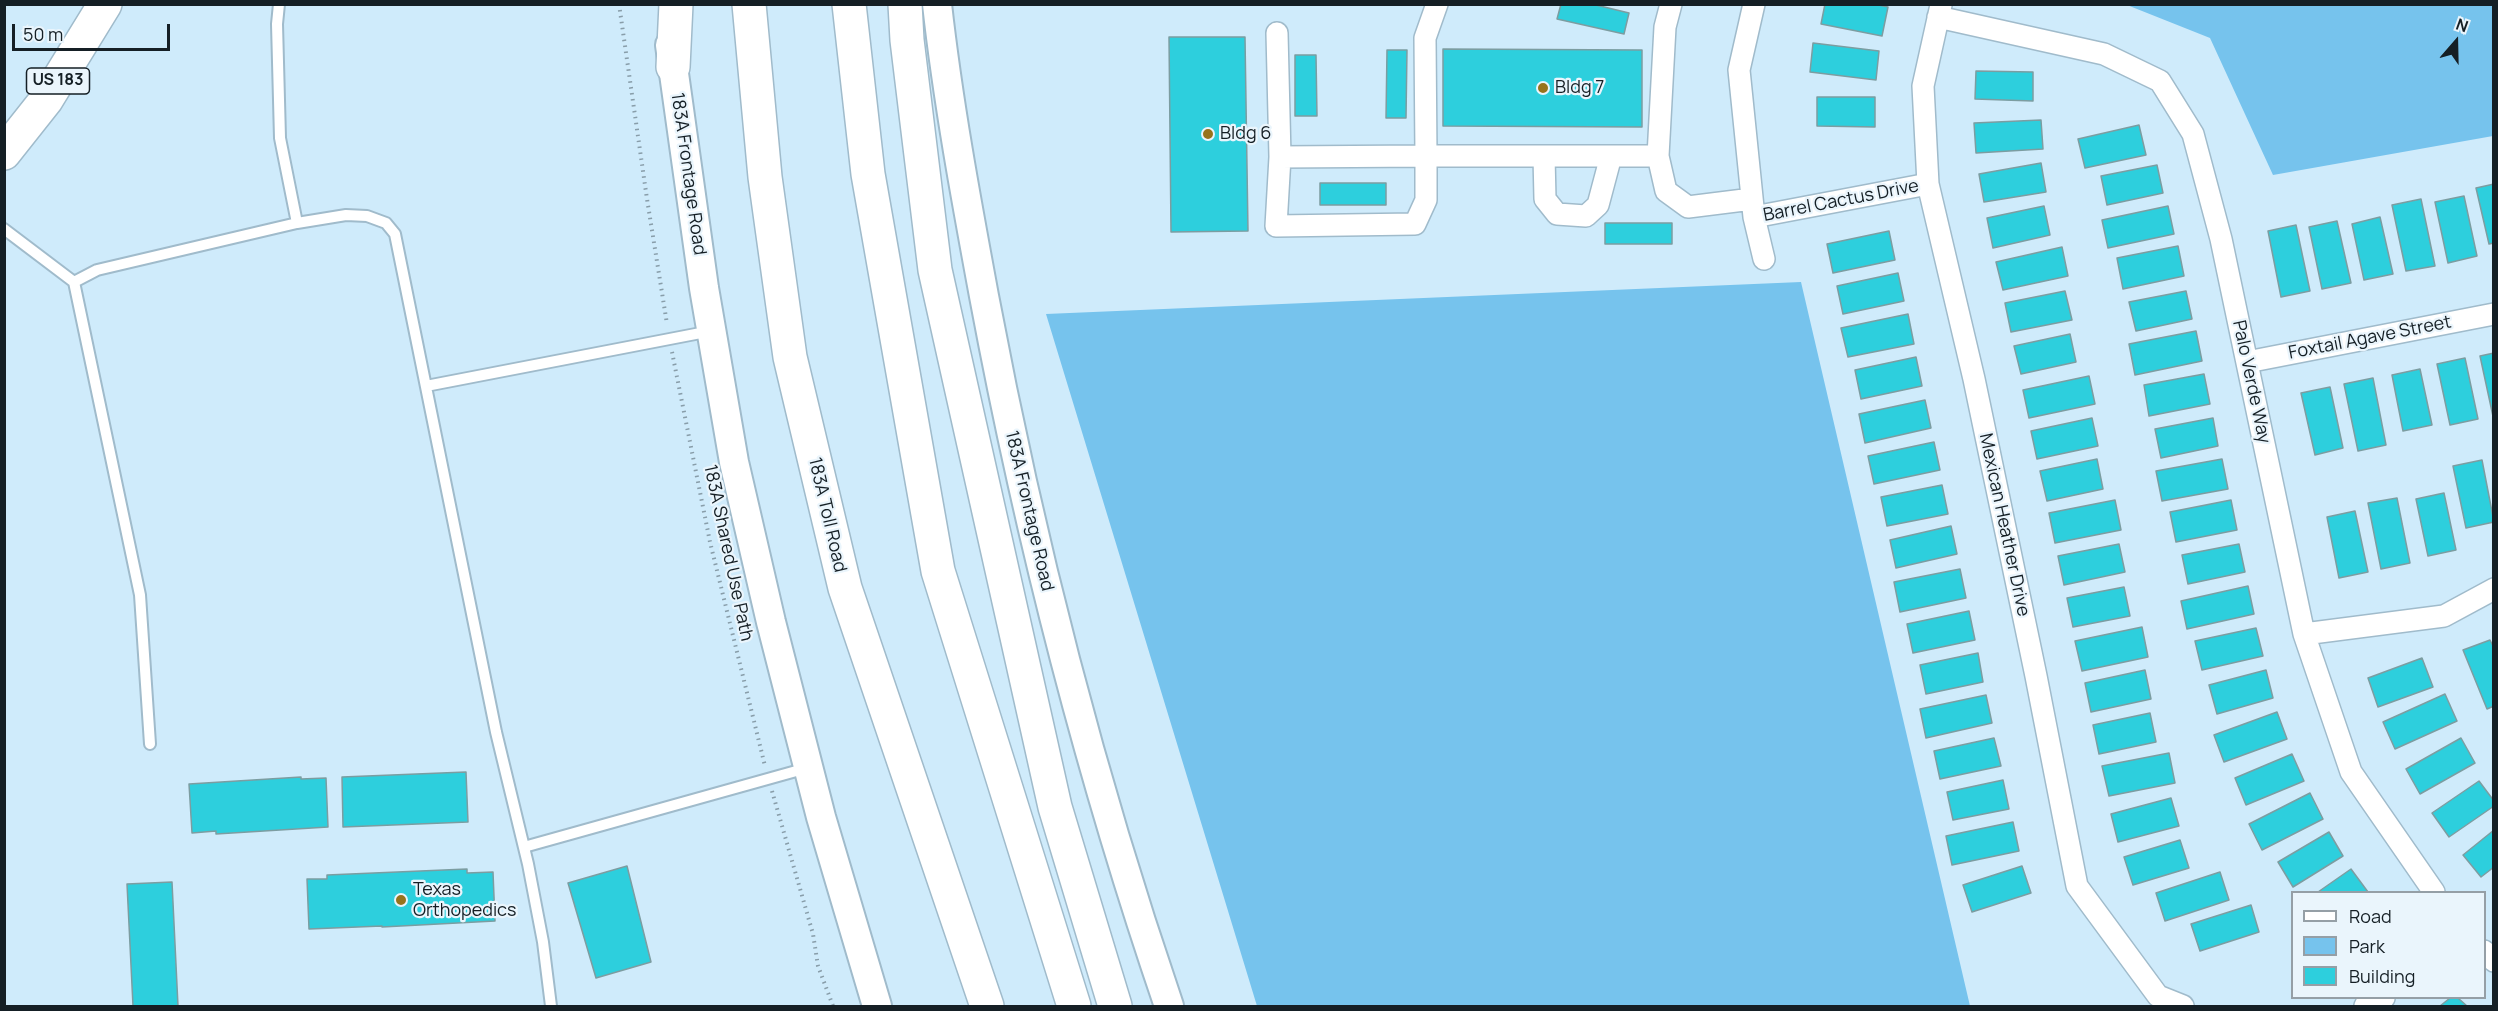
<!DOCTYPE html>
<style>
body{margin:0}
#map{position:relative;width:2498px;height:1011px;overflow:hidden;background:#cfebfb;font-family:Manrope,sans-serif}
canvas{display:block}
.frame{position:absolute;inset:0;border:6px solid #151f25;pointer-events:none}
.legend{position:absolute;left:2291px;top:891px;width:195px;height:108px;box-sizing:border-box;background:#eaf5fc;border:2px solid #959fa6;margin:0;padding:8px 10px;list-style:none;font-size:18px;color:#151f25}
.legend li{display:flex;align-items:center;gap:12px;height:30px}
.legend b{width:30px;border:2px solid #959fa6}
.north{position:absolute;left:2426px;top:12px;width:60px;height:60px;-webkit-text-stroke:4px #eaf5fc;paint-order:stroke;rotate:20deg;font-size:16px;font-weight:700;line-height:24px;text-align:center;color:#151f25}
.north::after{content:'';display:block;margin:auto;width:21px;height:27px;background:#151f25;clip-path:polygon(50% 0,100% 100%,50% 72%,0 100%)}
.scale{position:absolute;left:12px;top:24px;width:158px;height:27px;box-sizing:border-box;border:3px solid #151f25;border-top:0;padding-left:8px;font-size:18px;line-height:21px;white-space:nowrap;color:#151f25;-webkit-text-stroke:4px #eaf5fc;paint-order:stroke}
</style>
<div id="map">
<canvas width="2498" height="1011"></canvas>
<div class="frame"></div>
<ul class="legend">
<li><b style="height:8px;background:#fff"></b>Road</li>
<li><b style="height:16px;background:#76c3ed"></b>Park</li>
<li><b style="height:16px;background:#2dcfdd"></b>Building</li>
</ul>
<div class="north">N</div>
<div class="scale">50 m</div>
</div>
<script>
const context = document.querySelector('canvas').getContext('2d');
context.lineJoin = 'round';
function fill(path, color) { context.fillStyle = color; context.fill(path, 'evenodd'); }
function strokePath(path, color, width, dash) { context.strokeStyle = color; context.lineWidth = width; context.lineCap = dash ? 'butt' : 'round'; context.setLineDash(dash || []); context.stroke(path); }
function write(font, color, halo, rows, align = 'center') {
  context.font = font + ' Manrope,sans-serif'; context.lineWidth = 4.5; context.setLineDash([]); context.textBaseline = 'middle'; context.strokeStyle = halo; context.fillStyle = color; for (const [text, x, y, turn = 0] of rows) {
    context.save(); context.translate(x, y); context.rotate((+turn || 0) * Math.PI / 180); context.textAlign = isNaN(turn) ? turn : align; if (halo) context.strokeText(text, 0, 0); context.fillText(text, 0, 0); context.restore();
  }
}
fill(new Path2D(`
 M2127,5H2493V136L2273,175L2210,38Z
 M1801,282L1970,1006H1257L1046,314Z`), '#76c3ed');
const building = new Path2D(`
 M1561,4H1592L1629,13L1624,34L1557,19Z
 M1825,4H1874L1888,7L1882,36L1821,24Z
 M1169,37H1245L1248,231L1171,232Z
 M1813,43L1879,51L1876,80L1810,72Z
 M1443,49L1642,50V127L1443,126Z
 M1387,50H1407L1406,118H1386Z
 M1295,55H1316L1317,116H1295Z
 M1976,71L2033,72V101L1975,99Z
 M1817,97H1875V127L1817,126Z
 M2041,120L2043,149L1976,153L1974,123Z
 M2139,125L2146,155L2085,168L2078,139Z
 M2041,163L2046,192L1984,202L1979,174Z
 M2157,165L2163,193L2107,205L2101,176Z
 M1320,183H1386V205H1320Z
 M2494,184V243L2489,244L2476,188Z
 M2464,196L2477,256L2448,263L2435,202Z
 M2421,199L2435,266L2406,271L2392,205Z
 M2044,206L2050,235L1993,248L1987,218Z
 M2168,206L2174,234L2108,248L2102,220Z
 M2380,217L2393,274L2364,280L2352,224Z
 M2337,221L2351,283L2322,289L2309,227Z
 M1605,223H1672V244H1605Z
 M2296,225L2310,291L2281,297L2268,231Z
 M1889,231L1895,260L1833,273L1827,244Z
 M2178,246L2184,276L2123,289L2117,258Z
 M2062,247L2068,276L2003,290L1996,262Z
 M1898,273L1904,301L1843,314L1837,286Z
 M2065,291L2072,320L2011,332L2005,303Z
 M2186,291L2192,319L2136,331L2129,302Z
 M1908,314L1914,344L1848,357L1841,328Z
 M2196,331L2202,361L2135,375L2129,344Z
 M2070,334L2076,362L2021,374L2014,346Z
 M2494,353V421L2480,356Z
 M1916,357L1922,386L1861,399L1855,370Z
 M2465,358L2478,419L2450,425L2437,364Z
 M2420,369L2432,425L2403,431L2392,375Z
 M2204,374L2210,404L2149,416L2144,385Z
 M2089,376L2095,404L2029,418L2023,390Z
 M2373,378L2386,445L2358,451L2344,384Z
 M2330,387L2343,448L2315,455L2301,393Z
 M1925,400L1931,428L1865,443L1859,414Z
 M2092,418L2098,446L2037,459L2031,431Z
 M2213,418L2218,446L2161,458L2155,429Z
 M1934,442L1940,470L1874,484L1868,456Z
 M2097,459L2103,489L2047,501L2040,471Z
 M2222,459L2228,489L2162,501L2156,471Z
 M2482,460L2494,522L2466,528L2453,466Z
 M1942,485L1948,514L1887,526L1881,497Z
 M2444,493L2456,550L2428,556L2416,499Z
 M2397,498L2410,563L2381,569L2368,503Z
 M2115,500L2121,530L2055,543L2049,513Z
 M2231,500L2237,530L2176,542L2170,512Z
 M2355,511L2368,572L2339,578L2327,517Z
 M1951,526L1957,554L1896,568L1890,540Z
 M2119,544L2125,572L2064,585L2058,556Z
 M2239,544L2245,572L2188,584L2182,555Z
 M1960,569L1966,598L1900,612L1894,582Z
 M2248,586L2254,614L2187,629L2181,601Z
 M2124,587L2130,616L2073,627L2067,598Z
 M1969,611L1975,640L1913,653L1907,624Z
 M2142,627L2148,657L2082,671L2075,641Z
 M2256,628L2263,656L2202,670L2195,641Z
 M2490,640L2494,648V706L2487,709L2463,650Z
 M1978,653L1983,682L1926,694L1920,665Z
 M2422,658L2433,687L2378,707L2368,678Z
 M2145,670L2151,699L2091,712L2085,683Z
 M2266,670L2273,698L2217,714L2209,685Z
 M2445,694L2457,721L2395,749L2383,722Z
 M1986,695L1992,723L1926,738L1920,709Z
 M2277,712L2287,739L2224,762L2214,735Z
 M2150,713L2156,742L2099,754L2093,725Z
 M1994,738L2001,766L1940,779L1934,751Z
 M2461,738L2475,763L2420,794L2406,769Z
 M2169,753L2175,783L2109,796L2102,766Z
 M2292,754L2304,781L2246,805L2235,778Z
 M466,772L468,822L343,827L342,777Z
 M301,777V779L326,778L328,827L216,834V831L192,833L189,784Z
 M2003,780L2009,809L1953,820L1947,792Z
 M2479,781L2494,801V806L2449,837L2432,813Z
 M2310,793L2323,819L2262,850L2249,824Z
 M2171,798L2179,826L2118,842L2111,814Z
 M2013,822L2019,851L1952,865L1946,836Z
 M2494,830V867L2481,877L2463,855Z
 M2329,832L2343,856L2293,887L2278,862Z
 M2180,840L2189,868L2133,885L2124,857Z
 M627,866L651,962L596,978L568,883Z
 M2022,866L2031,893L1972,912L1963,885Z
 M467,869V873L493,872L495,921L382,927V926L309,929L307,879H327V875Z
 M2351,869L2368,892H2318Z
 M2220,872L2229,900L2165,921L2156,893Z
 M172,882L178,1006H133L127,884Z
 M2251,905L2259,932L2200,951L2191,924Z
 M2450,998H2458L2467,1006H2440Z`);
fill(building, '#2dcfdd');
strokePath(building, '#7c9da1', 1.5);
const lane = new Path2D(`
 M279,4L277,24L280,138L297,223
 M4,229L74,282L140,595L150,744
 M74,282L97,270L297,223L346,215L367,216L386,223L395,234L496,732L528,864L543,942L551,1006
 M426,386L711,331
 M524,847L807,768`);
const street = new Path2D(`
 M1437,4L1425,38L1426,156H1658L1666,191L1688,207L1752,199
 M1754,4L1739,70L1754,217L1764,259
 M1941,5L1923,86L1928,184L1974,379L2036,676L2077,886L2158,996L2183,1006
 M1938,17L2104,54L2160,81L2193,134L2221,239L2304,634L2351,772L2434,892
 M1277,33L1280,157L1426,156V200L1415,224L1276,226L1280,157
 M1544,156L1545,199L1557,214L1586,216L1598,205L1611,156
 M1658,156L1665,27L1671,4
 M1754,217L1928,184
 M2247,362L2494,314
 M2304,634L2444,616L2494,589
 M2484,951L2494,961
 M2365,1006L2384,998`);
const secondary = new Path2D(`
 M937,4C948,102 966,199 984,296C1029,536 1090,775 1169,1006
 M670,45L704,288L734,462L771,622L821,817L877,1006`);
const primary = new Path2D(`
 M4,153L46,100L105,4`);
const highway = new Path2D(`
 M749,4L765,177L790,357L845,588L987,1006
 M849,4L868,174L938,571L1074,1006
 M905,4L907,40L935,270L1055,807L1115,1006
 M673,67L676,4`);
strokePath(lane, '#a0bbcb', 14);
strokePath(street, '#a0bbcb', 24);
strokePath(secondary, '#a0bbcb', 32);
strokePath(primary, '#a0bbcb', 36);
strokePath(highway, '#a0bbcb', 36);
strokePath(new Path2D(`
 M619,4L647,199L667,324
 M672,352L710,542L765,766
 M772,791L813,934L818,966L833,1006`), '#889da9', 4, [1.5, 4.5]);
strokePath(lane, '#fff', 10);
strokePath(street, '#fff', 21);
strokePath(secondary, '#fff', 28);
strokePath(primary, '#fff', 33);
strokePath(highway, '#fff', 33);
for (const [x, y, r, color] of [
 [1543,88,6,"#97731c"],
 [1208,134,6,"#97731c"],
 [401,900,6,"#97731c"]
]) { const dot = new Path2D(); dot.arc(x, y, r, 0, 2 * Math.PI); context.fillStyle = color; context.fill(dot); strokePath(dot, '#eaf5fc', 2); }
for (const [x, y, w] of [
 [58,81,63]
]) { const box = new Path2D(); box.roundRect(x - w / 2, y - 13, w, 26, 4.5); context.fillStyle = '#eaf5fc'; context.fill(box); strokePath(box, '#151f25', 1.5); }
write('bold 16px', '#151f25', null, [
 ["US 183",58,81]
]);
write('18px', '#151f25', '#eaf5fc', [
 ["Bldg 7",1555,88],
 ["Bldg 6",1220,134],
 ["Texas",413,890],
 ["Orthopedics",413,911]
], 'left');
write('18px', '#151f25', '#eaf5fc', [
 ["183A Frontage Road",688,174,82],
 ["Barrel Cactus Drive",1841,201,-11],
 ["Foxtail Agave Street",2370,338,-11],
 ["Palo Verde Way",2251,382,78],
 ["183A Frontage Road",1029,511,77],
 ["183A Toll Road",827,515,77],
 ["Mexican Heather Drive",2004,525,78],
 ["183A Shared Use Path",728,553,78]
]);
</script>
